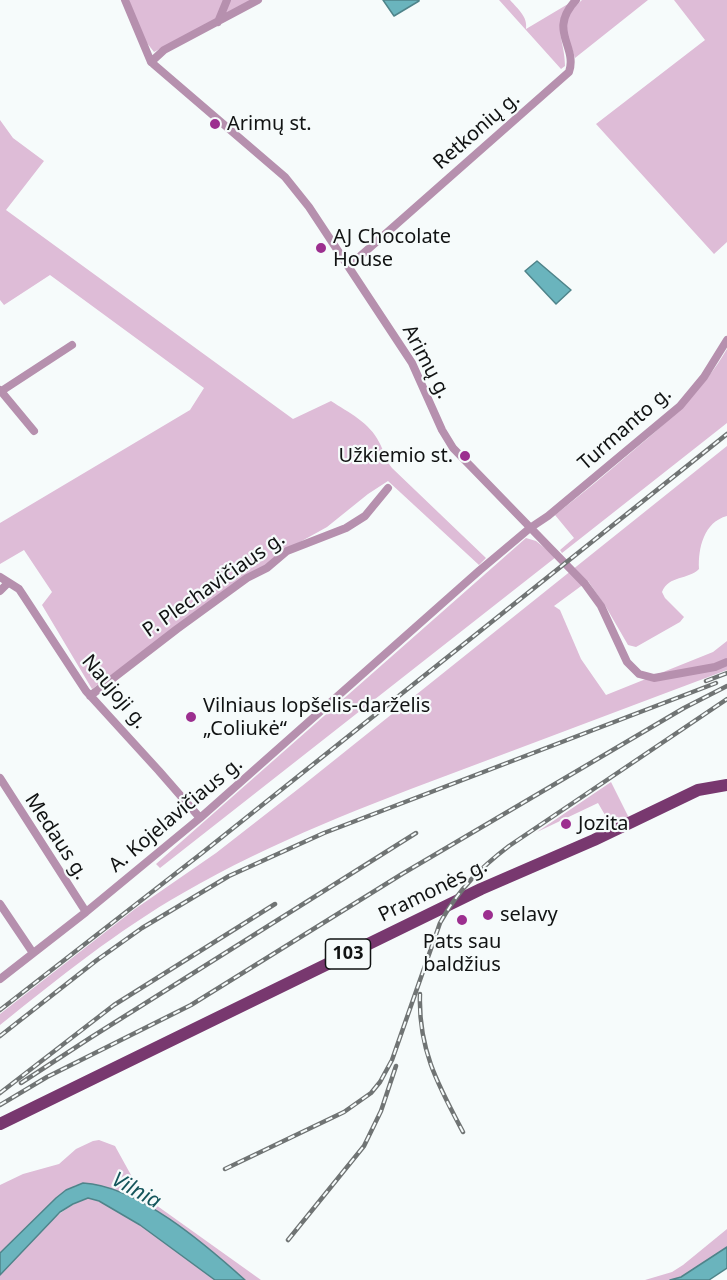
<!DOCTYPE html>
<meta charset="utf-8">
<style>
body{margin:0}
canvas{display:block;background:#f6fbfb}
</style>
<canvas width="727" height="1280"></canvas>
<script>
const context = document.querySelector('canvas').getContext('2d');
context.lineJoin = 'round';
function fill(path, color) { context.fillStyle = color; context.fill(path, 'evenodd'); }
function strokePath(path, color, width, dash) { context.strokeStyle = color; context.lineWidth = width; context.lineCap = dash ? 'butt' : 'round'; context.setLineDash(dash || []); context.stroke(path); }
function write(font, color, halo, rows, align = 'center') {
  context.font = font + ' "Noto Sans",sans-serif'; context.lineWidth = 4.5; context.setLineDash([]); context.textBaseline = 'middle'; context.strokeStyle = halo; context.fillStyle = color; for (const [text, x, y, turn = 0] of rows) {
    context.save(); context.translate(x, y); context.rotate((+turn || 0) * Math.PI / 180); context.textAlign = isNaN(turn) ? turn : align; if (halo) context.strokeText(text, 0, 0); context.fillText(text, 0, 0); context.restore();
  }
}
fill(new Path2D(`
 M129,0H251L154,52L143,38Z
 M499,0H510C518,9 528,17 526,29L568,4C552,28 565,40 565,66L561,69Z
 M582,0H648L575,58C567,32 558,20 582,0Z
 M674,0H727V242L714,254L596,124L705,40Z
 M0,120L13,138L44,161L6,210L293,419L331,401C348,412 370,423 379,442C384,451 385,459 392,468L486,558L479,565L388,481L368,494L327,527L282,552L272,561L243,579L92,689L42,605L52,592L24,550L0,564V523L190,410L204,388L50,275L4,305L0,300Z
 M727,349V423L562,553L560,550L574,538L555,515C582,494 608,472 634,450C670,420 703,390 727,349Z
 M727,446V516C704,522 698,548 699,569C688,580 669,575 662,592L665,598L684,617L680,622L636,647L628,645L606,607L588,581L554,606L560,610L581,659L606,695L713,652L727,641V670C639,703 552,736 464,769C368,805 273,841 183,893C118,930 59,978 0,1025V1014L135,909L216,853L302,786Z
 M526,538L536,541L556,557L160,868L156,864Z
 M611,782L630,820L612,827L598,803L537,832Z
 M99,1140L115,1146L142,1195L261,1280H245L189,1234L136,1197L76,1185L56,1198L0,1253V1185L23,1174L59,1164L76,1149L93,1141Z
 M88,1198C131,1210 179,1253 215,1280H0V1275C23,1251 56,1207 88,1198Z
 M727,1229V1247L681,1277L670,1280H645L672,1272L683,1265Z`), '#debcd7');
const water = new Path2D(`
 M383,0H419V1L394,16Z
 M537,261L571,290L556,304L525,271Z
 M83,1183C138,1186 205,1244 245,1280H215L140,1225L99,1201L88,1198L73,1204L60,1212L0,1275V1253L56,1198L66,1190Z
 M727,1247V1268L709,1280H670L681,1277Z`);
fill(water, '#6ab4bd');
strokePath(water, '#4f848a', 1.5);
strokePath(new Path2D(`
 M125,0L151,62L285,177L309,207L412,363L442,430L453,448L585,584L601,606L627,662L639,674L654,678L715,667L727,662
 M218,22L227,0
 M151,62L164,50L258,0
 M349,266L569,72C578,46 547,31 576,0
 M0,390L34,431
 M0,392L72,345
 M0,577L19,589L23,595L86,691L159,771L200,818
 M0,591L8,583
 M90,696L177,629L247,578L267,568L287,551L346,528L365,516L388,488
 M0,778L86,912
 M0,904L33,953
 M0,979L86,912L200,818L480,570L530,528L548,516L680,406L704,377L727,340`), '#b690ae', 8);
strokePath(new Path2D(`
 M0,1124L481,889L594,840L698,790L727,785`), '#78386f', 12);
const rail = new Path2D(`
 M706,681L727,673
 M420,994C418,1049 438,1085 463,1132
 M0,1010L202,853L727,434
 M0,1036L97,960L142,928L229,876L324,833L716,683
 M21,1083L90,1038L416,833
 M0,1093L114,1005L275,904
 M0,1105L47,1077L191,1005L402,874L684,708L727,686
 M225,1169L344,1112L371,1093L380,1082L392,1060L440,923C459,889 479,869 509,846L727,699
 M288,1240L364,1146L381,1111L396,1066`);
strokePath(rail, '#707474', 4.5);
strokePath(rail, '#f6fbfb', 2, [7]);
for (const [x, y, r, color] of [
 [215,124,6,"#9c2f8f"],
 [321,248,6,"#9c2f8f"],
 [465,456,6,"#9c2f8f"],
 [191,717,6,"#9c2f8f"],
 [566,824,6,"#9c2f8f"],
 [488,915,6,"#9c2f8f"],
 [462,920,6,"#9c2f8f"]
]) { const dot = new Path2D(); dot.arc(x, y, r, 0, 2 * Math.PI); context.fillStyle = color; context.fill(dot); strokePath(dot, '#f6fbfb', 2); }
for (const [x, y, w] of [
 [348,954,45]
]) { const box = new Path2D(); box.roundRect(x - w / 2, y - 15, w, 30, 4.5); context.fillStyle = '#f6fbfb'; context.fill(box); strokePath(box, '#111313', 1.5); }
write('bold 18px', '#111313', null, [
 ["103",348,954]
]);
write('20px', '#111313', '#f6fbfb', [
 ["Arimų st.",227,124],
 ["AJ Chocolate",333,237],
 ["House",333,260],
 ["Užkiemio st.",453,456,"right"],
 ["Vilniaus lopšelis-darželis",203,706],
 ["„Coliukė“",203,729],
 ["Jozita",578,824],
 ["selavy",500,915],
 ["Pats sau",462,942,"center"],
 ["baldžius",462,965,"center"]
], 'left');
write('20px', '#111313', '#f6fbfb', [
 ["Retkonių g.",477,131,-41],
 ["Arimų g.",426,362,62],
 ["Turmanto g.",625,429,-41],
 ["P. Plechavičiaus g.",214,585,-35],
 ["Naujoji g.",114,692,50],
 ["A. Kojelavičiaus g.",176,815,-40],
 ["Medaus g.",56,837,57],
 ["Pramonės g.",433,891,-26]
]);
write('italic 21px', '#14555b', '#f6fbfb', [
 ["Vilnia",136,1191,29]
]);
</script>
